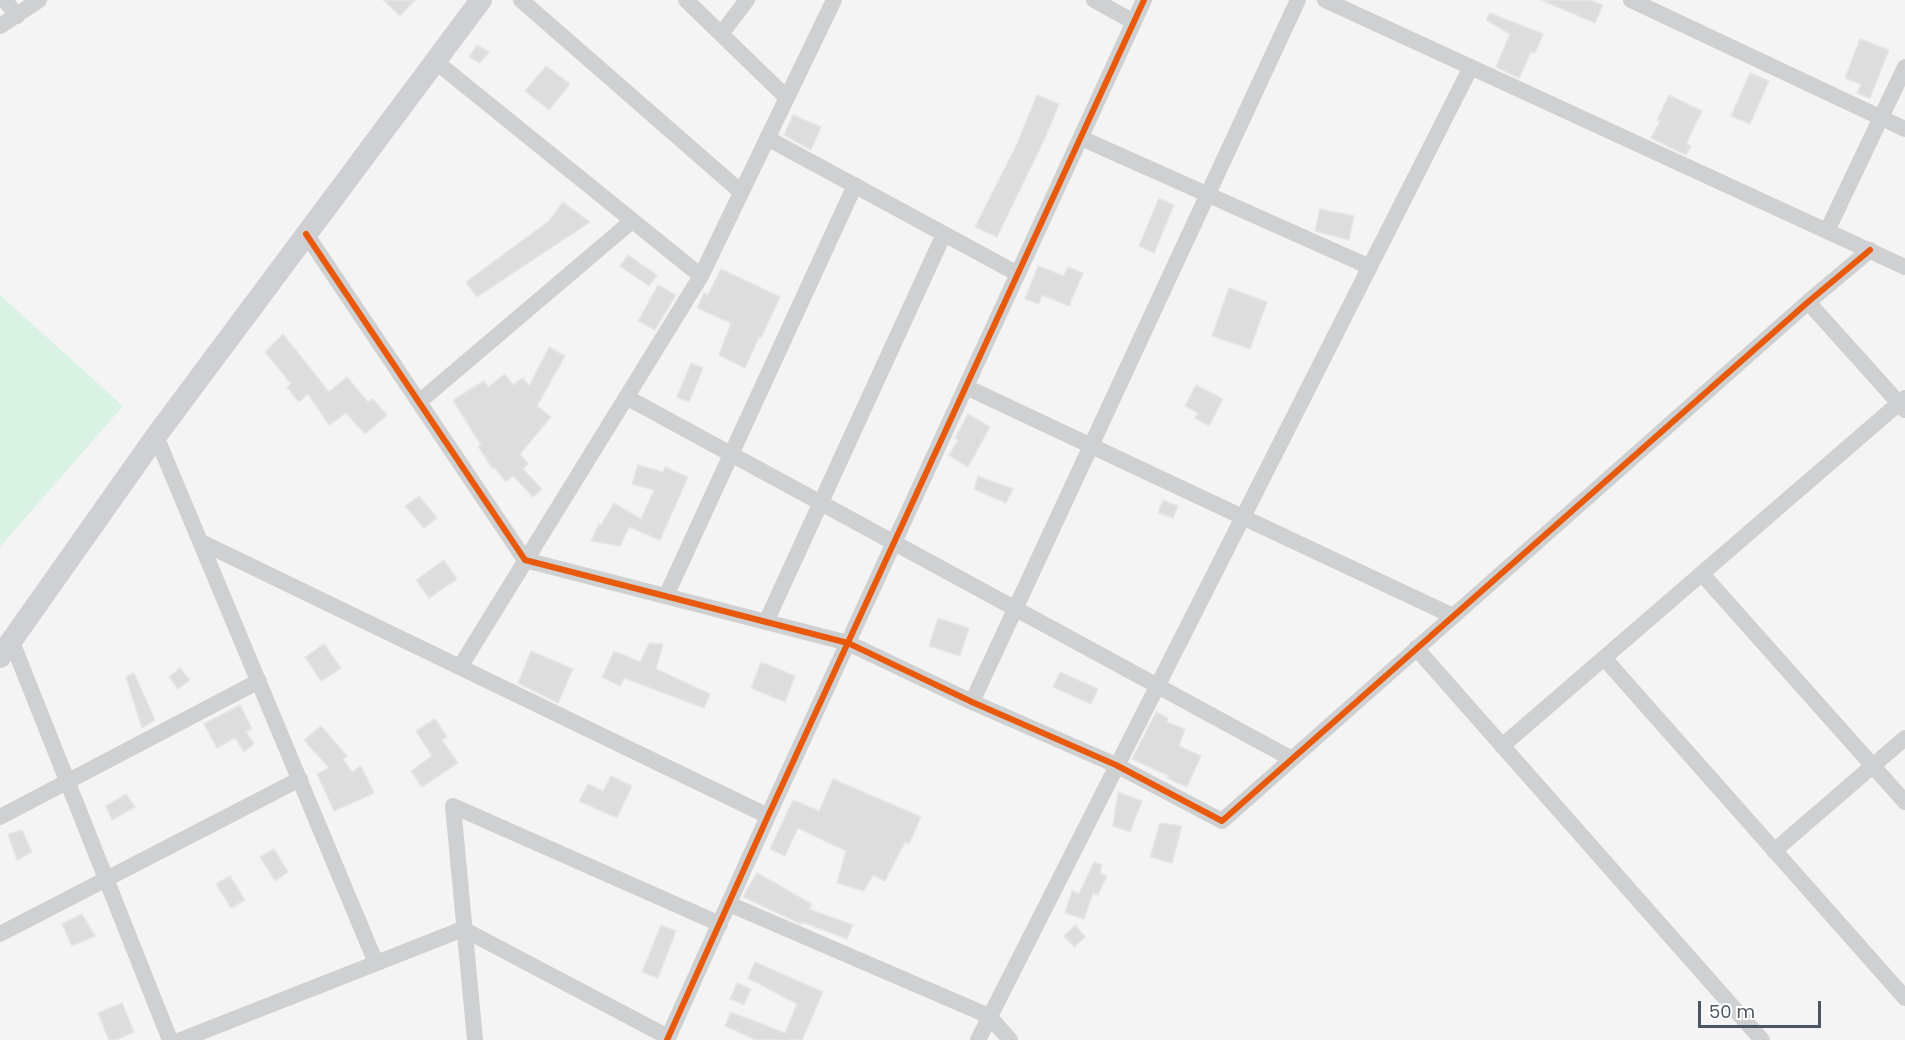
<!DOCTYPE html>
<style>
body{margin:0}
#map{position:relative;width:1905px;height:1040px;overflow:hidden;background:#f4f4f4;font-family:Poppins,sans-serif}
canvas{display:block}
.scale{position:absolute;left:1698px;top:1001px;width:123px;height:27px;box-sizing:border-box;border:3px solid #4a5661;border-top:0;padding-left:8px;font-size:18px;line-height:21px;white-space:nowrap;color:#4a5661;-webkit-text-stroke:4px #fff;paint-order:stroke}
</style>
<div id="map">
<canvas width="1905" height="1040"></canvas>
<div class="scale">50 m</div>
</div>
<script>
const context = document.querySelector('canvas').getContext('2d');
context.lineJoin = 'round';
function fill(path, color) { context.fillStyle = color; context.fill(path, 'evenodd'); }
function strokePath(path, color, width, dash) { context.strokeStyle = color; context.lineWidth = width; context.lineCap = dash ? 'butt' : 'round'; context.setLineDash(dash || []); context.stroke(path); }
fill(new Path2D(`
 M0,295L123,406L0,547Z`), '#d9f2e3');
const building = new Path2D(`
 M383,0H415L400,16Z
 M1541,0H1590L1603,5L1595,23Z
 M1490,13L1543,34L1535,53L1531,52L1519,78L1496,67L1510,34L1486,20Z
 M1860,39L1889,50L1870,98L1857,93L1861,84L1845,78Z
 M477,45L489,52L480,63L469,57Z
 M546,66L570,84L549,110L525,91Z
 M1750,73L1769,81L1750,124L1731,116Z
 M1037,95L1059,104L1045,138L997,237L975,227L1017,144Z
 M1669,95L1702,111L1686,144L1691,146L1686,155L1651,138L1660,121L1657,120Z
 M793,115L821,127L811,150L784,135Z
 M1159,198L1174,205L1154,253L1139,246Z
 M563,202L590,222L477,297L466,282L549,221Z
 M1320,209L1354,216L1349,240L1315,231Z
 M628,255L657,275L649,286L620,266Z
 M1038,266L1064,276L1068,267L1083,273L1069,306L1042,295L1039,304L1025,299Z
 M721,269L780,297L761,338L759,337L745,368L719,355L731,323L697,308L704,293L708,295Z
 M658,285L676,295L655,330L638,321Z
 M1229,288L1267,302L1250,349L1212,336Z
 M283,334L329,392L347,377L368,402L373,399L387,415L365,434L346,413L329,425L308,394L299,402L287,387L291,384L265,352Z
 M549,347L565,356L537,406L551,417L520,454L528,464L523,469L542,489L533,497L513,476L506,482L494,467L492,468L478,446L481,445L453,400L484,381L488,387L505,374L513,385L523,378L529,386Z
 M691,363L703,368L689,402L677,397Z
 M1196,385L1223,399L1209,426L1195,418L1198,413L1185,406Z
 M968,414L990,427L968,467L949,455L958,440L955,438Z
 M638,465L663,472L665,467L688,477L660,540L629,527L620,546L591,541L599,524L601,525L614,503L641,519L654,490L632,484Z
 M978,476L1013,489L1006,503L974,489Z
 M419,496L437,518L424,528L405,506Z
 M1163,500L1178,506L1173,518L1158,513Z
 M444,560L457,579L429,598L416,580Z
 M938,618L969,628L960,656L929,646Z
 M649,643L663,644L656,669L710,694L704,708L624,678L620,686L602,677L614,651L640,662Z
 M324,644L341,668L321,681L305,657Z
 M531,651L573,669L558,703L518,683Z
 M761,662L795,676L785,702L751,688Z
 M180,668L190,680L178,689L169,677Z
 M1060,672L1098,689L1091,704L1053,687Z
 M134,673L155,720L142,728L126,677Z
 M240,705L252,729L246,732L254,744L244,752L235,738L217,748L204,724Z
 M1156,712L1168,718L1167,722L1185,729L1179,746L1201,756L1187,787L1167,778L1169,776L1132,759Z
 M435,719L447,737L442,740L458,763L422,787L411,771L432,756L416,731Z
 M321,726L347,756L343,759L352,772L361,766L374,793L334,811L317,774L329,768L304,740Z
 M611,776L632,786L617,818L579,801L588,784L603,791Z
 M833,779L921,817L909,844L905,842L885,881L873,875L864,891L837,883L846,851L798,828L785,856L770,849L793,800L819,811Z
 M1118,792L1142,801L1130,832L1113,826Z
 M126,794L135,807L112,820L106,806Z
 M1160,823L1182,826L1172,863L1150,857Z
 M22,830L32,852L17,860L8,834Z
 M274,849L288,872L275,881L260,857Z
 M1094,862L1102,865L1100,873L1107,876L1098,895L1093,893L1084,919L1065,913L1072,891L1079,894Z
 M757,873L812,904L809,909L853,925L847,939L802,922L801,924L743,897Z
 M230,876L245,900L231,908L216,884Z
 M82,914L95,936L72,946L62,924Z
 M661,925L676,931L658,978L642,972Z
 M1075,925L1085,937L1074,947L1064,936Z
 M755,962L823,992L802,1040H756L725,1026L731,1012L785,1033L797,1004L748,978Z
 M737,983L751,989L744,1005L730,999Z
 M122,1003L134,1032L116,1040H109L98,1013Z`);
fill(building, '#ddddde');
strokePath(building, '#e5e6e7', 1.5);
strokePath(new Path2D(`
 M5,0L17,16
 M521,0L741,192
 M686,0L787,98
 M1094,0L1134,22
 M1325,0L1905,267
 M1631,0L1905,129
 M0,26L39,0
 M721,34L747,0
 M435,61L701,276
 M767,138L1018,274
 M1081,138L1370,267
 M1827,231L1905,67
 M306,234L525,560L848,643L972,702L1116,765L1222,821L1808,302L1870,250
 M1808,302L1905,410
 M966,387L1453,616
 M626,397L1292,759
 M419,402L632,221
 M156,436L376,963
 M201,542L768,816
 M1702,574L1905,802
 M666,596L855,185
 M766,622L944,234
 M12,642L170,1040
 M1416,648L1762,1040
 M1604,658L1905,998
 M460,667L701,276L834,0
 M972,702L1298,0
 M1502,746L1905,398
 M0,817L259,681
 M1774,851L1905,738
 M729,904L989,1016L1010,1040
 M0,934L300,779
 M181,1040L463,929L668,1037
 M475,1040L453,806L720,924
 M667,1040L768,816L1144,0
 M978,1040L1471,67`), '#ced0d2', 16);
strokePath(new Path2D(`
 M0,657L156,436L481,0`), '#ced0d4', 22);
strokePath(new Path2D(`
 M306,234L525,560L848,643L972,702L1116,765L1222,821L1808,302L1870,250
 M667,1040L768,816L1144,0`), '#e8590c', 6);
</script>
